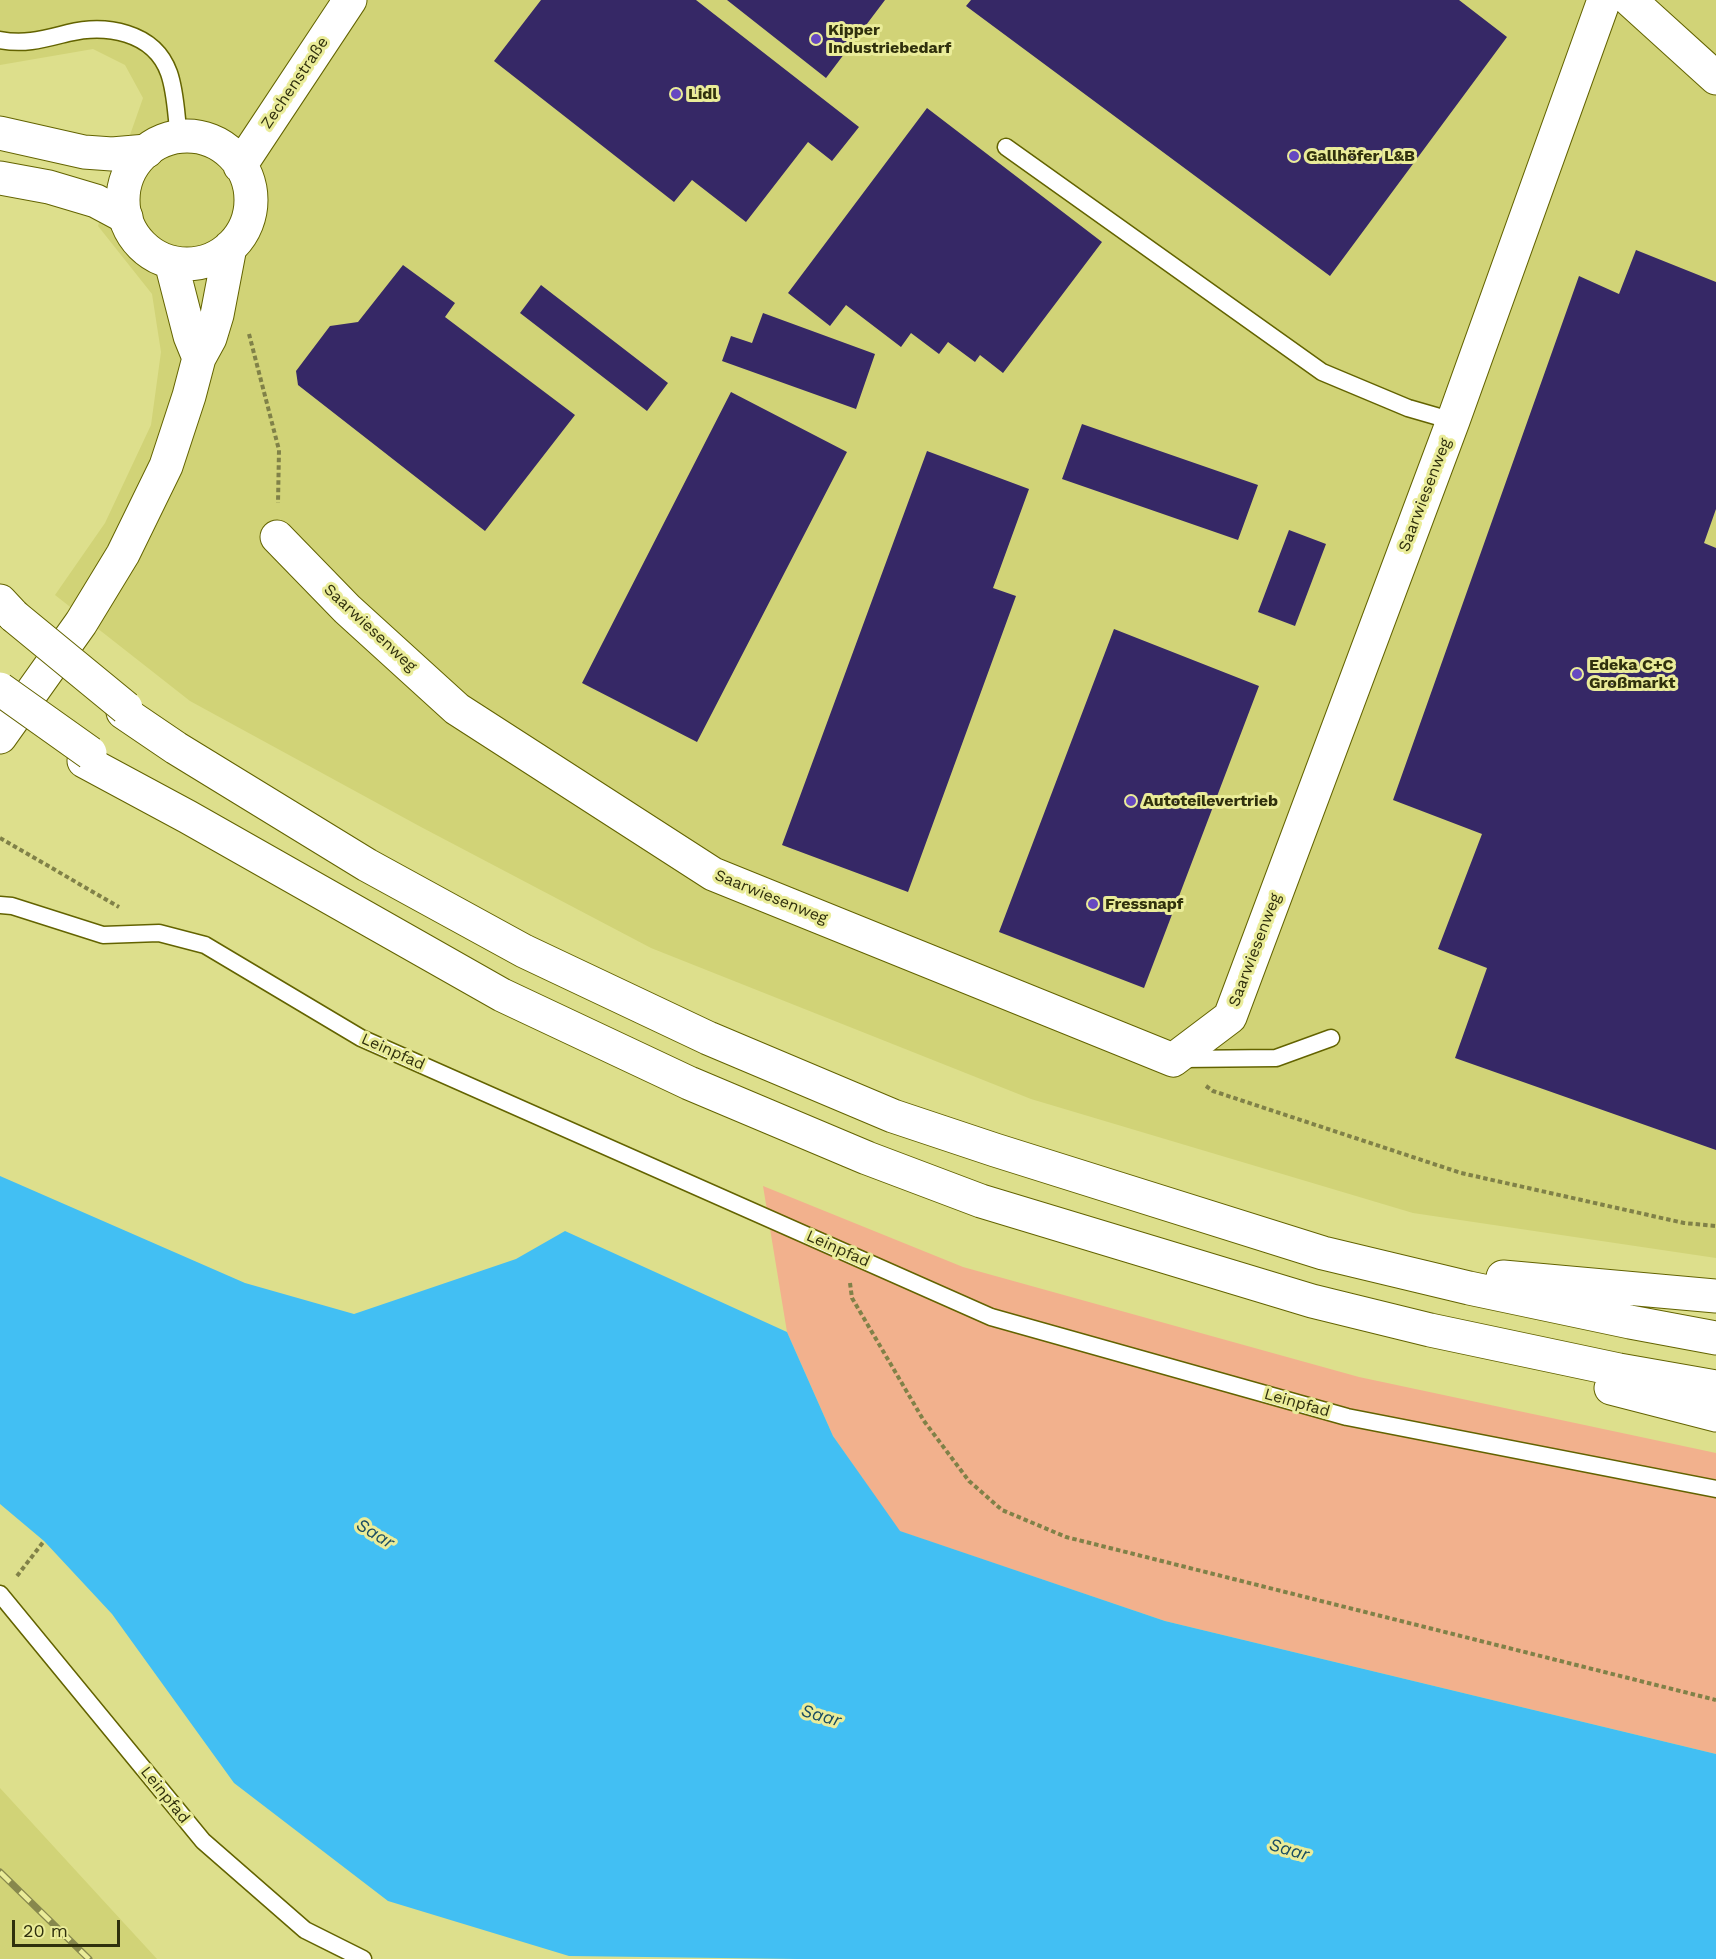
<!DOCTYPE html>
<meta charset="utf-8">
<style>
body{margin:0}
#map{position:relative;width:1716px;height:1959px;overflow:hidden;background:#dddf8c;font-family:"Work Sans",sans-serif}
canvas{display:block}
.scale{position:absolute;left:12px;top:1920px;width:108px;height:27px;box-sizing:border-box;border:3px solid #30300d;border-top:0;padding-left:8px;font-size:18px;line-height:21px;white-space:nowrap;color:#30300d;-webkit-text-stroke:4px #eaec99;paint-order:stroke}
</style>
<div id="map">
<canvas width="1716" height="1959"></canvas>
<div class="scale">20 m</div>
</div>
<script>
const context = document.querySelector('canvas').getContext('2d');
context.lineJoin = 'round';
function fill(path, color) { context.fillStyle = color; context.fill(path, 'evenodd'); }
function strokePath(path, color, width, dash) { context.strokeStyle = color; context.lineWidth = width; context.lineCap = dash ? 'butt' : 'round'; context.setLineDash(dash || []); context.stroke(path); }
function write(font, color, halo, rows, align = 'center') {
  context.font = font + ' "Work Sans",sans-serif'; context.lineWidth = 6; context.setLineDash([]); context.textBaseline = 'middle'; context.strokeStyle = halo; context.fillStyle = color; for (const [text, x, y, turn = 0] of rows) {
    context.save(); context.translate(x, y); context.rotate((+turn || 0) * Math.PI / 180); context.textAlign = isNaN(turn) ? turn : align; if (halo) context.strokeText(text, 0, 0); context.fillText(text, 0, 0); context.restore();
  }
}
fill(new Path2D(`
 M0,0H1716V1258L1413,1213L1031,1099L651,948L421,827L190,701L55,595L105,523L151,425L161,352L152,294L98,226L143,98L125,65L93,49L0,65Z
 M0,1788L100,1897L157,1959H0Z`), '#d1d377');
fill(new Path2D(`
 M763,1186L963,1267L1359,1377L1716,1453V1754L1165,1621L899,1531L833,1436L787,1332Z`), '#f2b18d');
fill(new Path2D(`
 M0,1176L245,1283L354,1314L516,1259L565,1231L787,1332L833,1436L900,1531L1165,1621L1716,1754V1959H797L569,1956L388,1901L234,1783L112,1614L44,1541L0,1504Z`), '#42bff3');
fill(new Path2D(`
 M541,0H696L859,127L832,161L808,142L746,222L692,180L674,202L494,61Z
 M727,0H885L826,78Z
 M971,0H1459L1507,37L1330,276L966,6Z
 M927,108L1102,242L1003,373L980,355L975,362L948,342L939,354L911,333L901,347L846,305L830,326L788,293Z
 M1636,250L1716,282V509L1704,543L1716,548V1150L1455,1058L1487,968L1438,949L1482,834L1393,800L1579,276L1619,294Z
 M403,265L455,303L445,317L575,415L485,531L298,385L296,371L330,326L358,322Z
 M541,285L668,383L647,411L520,313Z
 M763,313L875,354L856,409L722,361L731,336L752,343Z
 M731,392L847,452L697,742L582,683Z
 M1082,424L1258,485L1238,540L1062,479Z
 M927,451L1029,489L993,588L1016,596L908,892L782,845Z
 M1289,530L1326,544L1295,626L1258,612Z
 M1114,629L1259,686L1144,988L999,932Z`), '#362866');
const lane = new Path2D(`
 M0,40C25,45 44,39 68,33C105,24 154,31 169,73C176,93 176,116 179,137
 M1006,147L1322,372L1408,408L1453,421
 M0,905L12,906L103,935L159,933L205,945L361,1038L991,1317L1347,1417L1716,1489
 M1180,1059L1276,1058L1331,1038
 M0,1594L203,1841L305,1930L363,1959`);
const street = new Path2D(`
 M1630,0L1716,78
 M123 200a64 64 0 1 1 128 0a64 64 0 1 1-128 0Z
 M240,166L350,0
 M171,262L190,336L199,358
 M277,537L347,609L457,709L713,874L1173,1060L1230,1017L1453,421L1604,0
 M0,737L81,623L123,554L166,466L189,396L199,358L210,338L217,315L230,247`);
const highway = new Path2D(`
 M0,133L84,152L112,154L147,151
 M0,178L49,187L96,201L126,217
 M0,601L14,616
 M123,712L176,748L367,865L524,951L708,1038L893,1116L995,1150L1323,1253L1469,1288L1630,1322L1716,1338
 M84,761L188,817L502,995L689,1083L867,1158L981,1201L1312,1301L1430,1330L1619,1370L1716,1387
 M1503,1277L1716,1296
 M1611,1388L1716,1415`);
strokePath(lane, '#636300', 19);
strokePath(street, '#636300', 35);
strokePath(highway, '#636300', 35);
strokePath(new Path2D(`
 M249,334L279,450L278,503
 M0,838L119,907
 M1206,1086L1213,1091L1461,1173L1684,1223L1716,1226
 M850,1283L852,1298L924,1421L969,1481L1002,1510L1066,1537L1716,1700
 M17,1576L44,1541`), '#808148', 4, [4.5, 3]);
strokePath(lane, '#fff', 16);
strokePath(street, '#fff', 33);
strokePath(highway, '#fff', 33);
const rail = new Path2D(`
 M0,1872L89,1959`);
strokePath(rail, '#87884d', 7);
strokePath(rail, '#eaec99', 4.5, [14]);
const highwayBridge = new Path2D(`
 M14,616L126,708
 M0,689L90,753`);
strokePath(highwayBridge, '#636300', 35, []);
strokePath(highwayBridge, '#fff', 33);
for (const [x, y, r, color] of [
 [816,39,6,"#6648c1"],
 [676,94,6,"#6648c1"],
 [1294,156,6,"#6648c1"],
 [1577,674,6,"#6648c1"],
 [1131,801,6,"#6648c1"],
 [1093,904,6,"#6648c1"]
]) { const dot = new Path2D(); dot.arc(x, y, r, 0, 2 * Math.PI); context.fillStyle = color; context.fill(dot); strokePath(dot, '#eaec99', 2); }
write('bold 16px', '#30300d', '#eaec99', [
 ["Kipper",828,30],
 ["Industriebedarf",828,48],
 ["Lidl",688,94],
 ["Gallhöfer L&B",1306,156],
 ["Edeka C+C",1589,665],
 ["Großmarkt",1589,683],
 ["Autoteilevertrieb",1143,801],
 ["Fressnapf",1105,904]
], 'left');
write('16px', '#30300d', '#eaec99', [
 ["Zechenstraße",295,83,-56],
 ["Saarwiesenweg",1425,495,-69],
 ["Saarwiesenweg",370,628,43],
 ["Saarwiesenweg",771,897,22],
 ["Saarwiesenweg",1255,950,-69],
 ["Leinpfad",393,1052,24],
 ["Leinpfad",838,1249,24],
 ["Leinpfad",1297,1403,16],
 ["Leinpfad",165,1795,51]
]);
write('italic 18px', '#1a4c62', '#eaec99', [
 ["Saar",375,1534,31],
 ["Saar",821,1716,16],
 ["Saar",1289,1850,16]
]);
</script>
